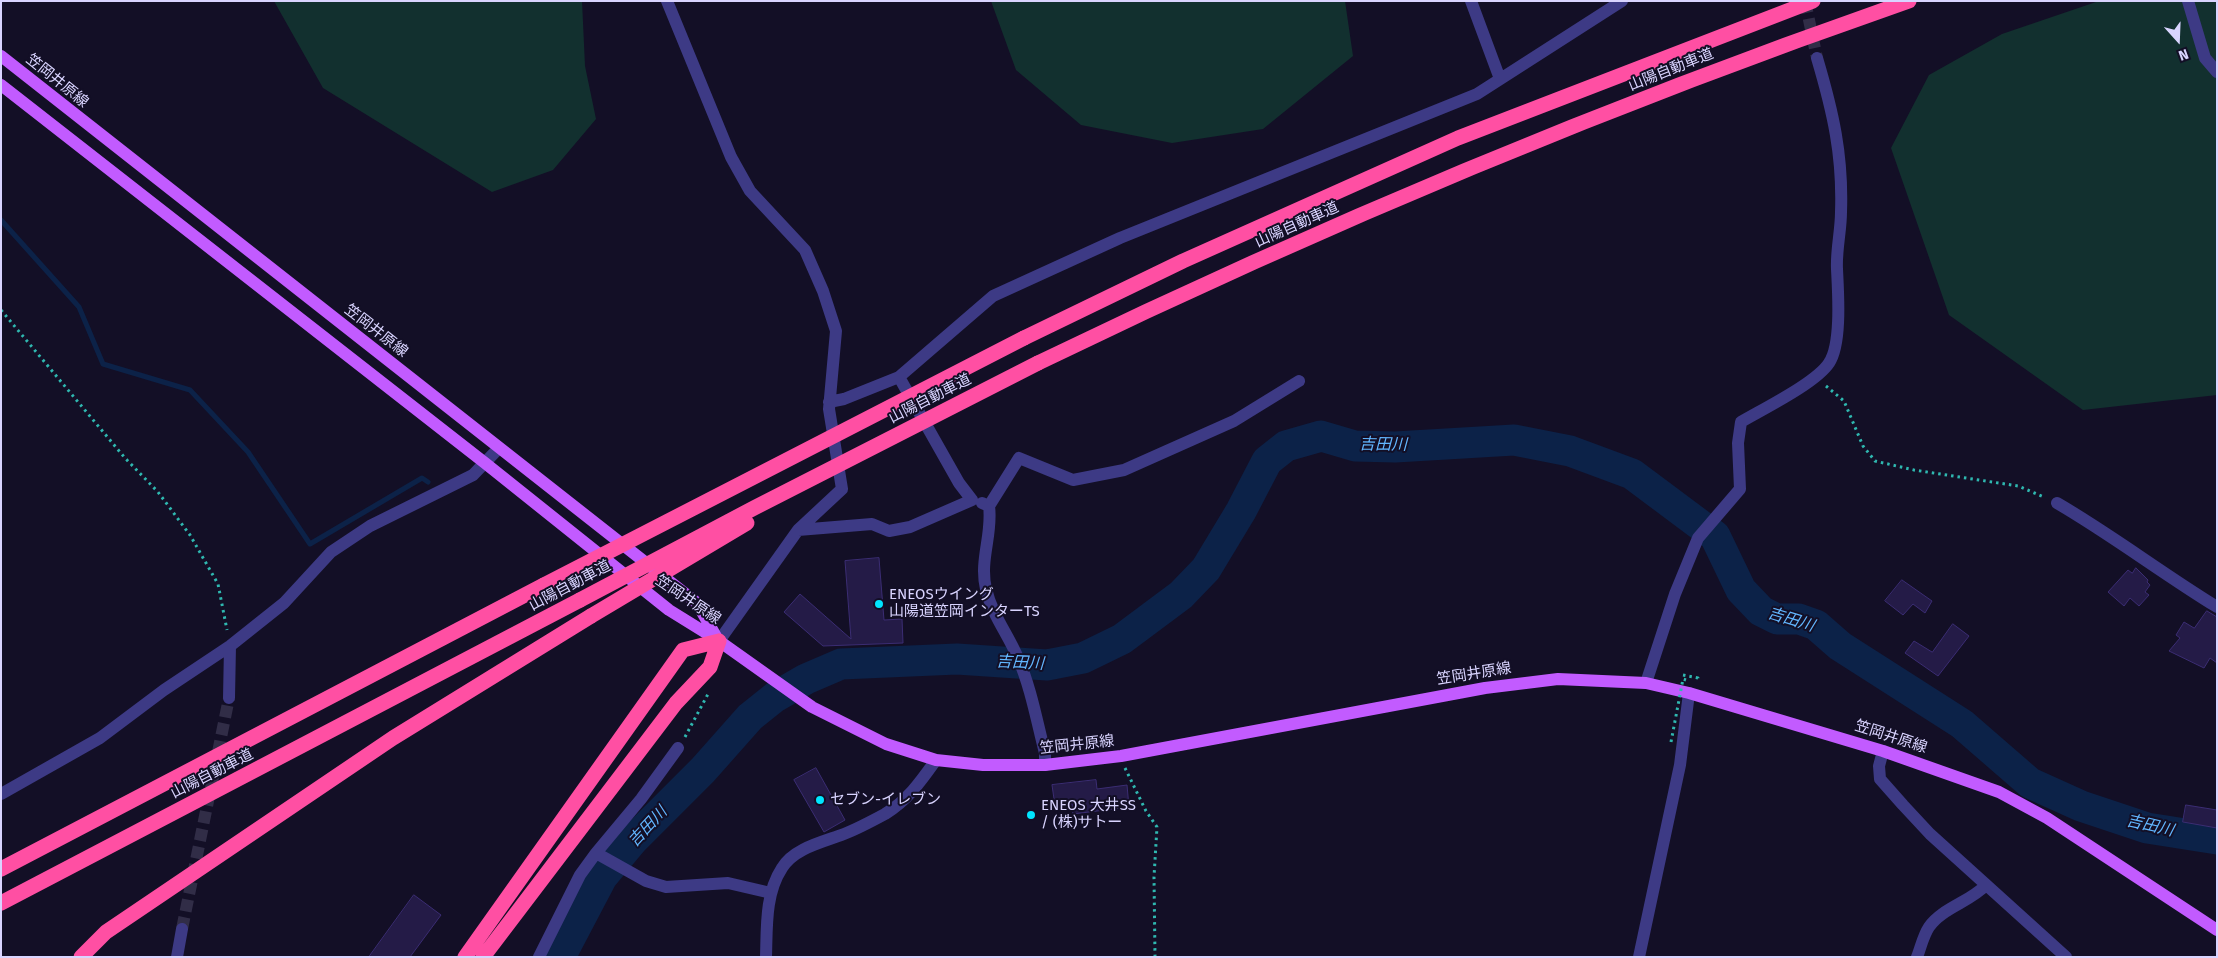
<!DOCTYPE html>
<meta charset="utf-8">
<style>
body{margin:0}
#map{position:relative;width:2218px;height:958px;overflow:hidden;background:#130f26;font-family:"Fira Sans",sans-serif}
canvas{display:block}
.frame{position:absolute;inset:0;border:2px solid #d9d4ff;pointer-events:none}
.north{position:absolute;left:2153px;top:15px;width:50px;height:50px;-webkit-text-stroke:4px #130f26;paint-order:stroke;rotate:160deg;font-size:14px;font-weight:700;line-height:20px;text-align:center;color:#d9d4ff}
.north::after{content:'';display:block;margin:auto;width:18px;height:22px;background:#d9d4ff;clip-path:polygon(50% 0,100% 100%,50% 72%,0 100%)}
</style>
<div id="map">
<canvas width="2218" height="958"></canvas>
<div class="frame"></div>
<div class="north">N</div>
</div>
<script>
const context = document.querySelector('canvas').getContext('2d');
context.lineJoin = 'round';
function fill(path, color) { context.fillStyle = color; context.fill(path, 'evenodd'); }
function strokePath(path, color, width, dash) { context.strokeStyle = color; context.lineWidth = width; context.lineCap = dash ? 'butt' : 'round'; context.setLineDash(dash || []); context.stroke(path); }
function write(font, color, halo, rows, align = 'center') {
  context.font = font + ' "Fira Sans","Noto Sans JP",sans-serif'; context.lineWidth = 4; context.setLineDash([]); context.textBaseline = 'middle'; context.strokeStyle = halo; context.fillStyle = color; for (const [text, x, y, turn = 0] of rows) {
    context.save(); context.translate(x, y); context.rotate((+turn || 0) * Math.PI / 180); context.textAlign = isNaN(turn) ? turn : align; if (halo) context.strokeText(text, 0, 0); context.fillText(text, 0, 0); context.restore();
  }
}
fill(new Path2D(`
 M274,1H582L585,66L596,119L553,170L492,192L323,88Z
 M991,1H1345L1353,56L1263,129L1172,143L1081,125L1016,70Z
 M2099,1H2217V395L2083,410L1949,315L1891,148L1929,75L2002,34Z`), '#12302f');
strokePath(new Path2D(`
 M1,220L79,307L103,364L190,390L248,452L310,544L422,478L428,482`), '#0c2248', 5);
strokePath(new Path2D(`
 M560,957L602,877L633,840L703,770L750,717L775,697L806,679L841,664L957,659L1047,665L1083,658L1122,639L1181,595L1206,569L1241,511L1267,461L1286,446L1321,436L1355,446L1395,447L1514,440L1570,451L1632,474L1715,536L1741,590L1761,611L1777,619H1799L1816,625L1840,646L1962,724L2030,783L2081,806L2147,828L2217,839`), '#0c2248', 31);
const building = new Path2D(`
 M879,558L884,620L902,619L903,643L823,646L784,612L800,594L851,639L845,561Z
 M2136,568L2148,580L2147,582L2150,585L2145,592L2149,595L2139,606L2130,598L2124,606L2108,592L2128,570L2132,573Z
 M1902,580L1932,601L1925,613L1913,604L1903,615L1885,601Z
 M2207,611L2217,617V663L2210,658L2204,668L2169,651L2180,638L2176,635L2184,622L2194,628Z
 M1953,624L1969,636L1938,676L1905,653L1914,641L1932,652Z
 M816,768L845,820L824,832L794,780Z
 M1096,780L1097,789L1127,785L1129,807L1073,814L1072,804L1055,806L1052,785Z
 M2186,805L2217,810V828L2183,822Z
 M414,895L441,915L410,957H369Z`);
fill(building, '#241b47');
strokePath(building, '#3b2d73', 1);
strokePath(new Path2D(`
 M1805,1L1817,58
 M182,929L229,698`), '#312d47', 12, [12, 6]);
strokePath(new Path2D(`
 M1,310L125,458L158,492L190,535L218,584L227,630
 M1826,386L1844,401L1863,446L1875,461L1914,470L2018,486L2044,497
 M1683,675L1698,678V681
 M685,737L708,694
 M1125,768L1146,811L1157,827L1154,877L1155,957`), '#2fb8b0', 3, [2.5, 4]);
strokePath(new Path2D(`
 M667,1L731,157L750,191L805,250L823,291L836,331L829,409L842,489L798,530
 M1471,1L1500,79
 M2188,1L2205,58L2217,72
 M829,402L844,399L899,377
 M982,503L989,506C993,534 979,560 986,589C992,615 1008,634 1018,658C1031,688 1037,722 1045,753V765
 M2057,503C2112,535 2163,574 2217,607
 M989,506L1019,458L1073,480L1124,470L1234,421L1299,381
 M719,641L798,530L872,524L889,531L910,527L972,500L959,483L899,377L993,296L1120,238L1477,94L1622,1
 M1646,683L1675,594L1698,538L1740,489L1738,443L1741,422C1763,409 1816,383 1829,363C1842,344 1838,291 1837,269C1836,250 1841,231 1841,212C1843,155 1833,112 1817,58
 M229,698L230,646
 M1883,751L1879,766L1880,779L1903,805L1930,834L2066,957
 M1,794L100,738L164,690L230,646L284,603L331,552L370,526L473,475L499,448
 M596,853L641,799L678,748
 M177,957L182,929
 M539,957L580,875L596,853L646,881L666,887L728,883L771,893
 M766,957C767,927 765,894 782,868C794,848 823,842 844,834C857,829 872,821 885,814C908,800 921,781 936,760
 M1639,957L1680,765L1689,693
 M1917,957C1921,947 1923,936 1929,927C1942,908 1970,902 1986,885`), '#3d3a85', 12);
strokePath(new Path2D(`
 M1,56L697,603L718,640
 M1,85L485,463L669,610L719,641L812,707L886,744L936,760L983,765H1045L1121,756L1485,688L1558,679L1646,683L1689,693L1883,751L1999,792L2047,818L2217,930`), '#c25bff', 12);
strokePath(new Path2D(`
 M1024,338L1183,261L1458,138L1813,1
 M1038,363C1321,226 1612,104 1909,1
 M1,869L544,585
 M1,903L580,600
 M81,957L106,932L393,738L591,616
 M465,957L683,650L719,641
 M483,957L676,703L710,667L719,641`), '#ff4fa3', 15);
strokePath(new Path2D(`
 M1671,742L1683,679L1686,680`), '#2fb8b0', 3, [2.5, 4]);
strokePath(new Path2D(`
 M544,585L1024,338
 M580,600L754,508L1038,363
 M591,616L747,523`), '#ff4fa3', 15);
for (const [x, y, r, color] of [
 [879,604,5,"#00e5ff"],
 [820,800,5,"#00e5ff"],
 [1031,815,5,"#00e5ff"]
]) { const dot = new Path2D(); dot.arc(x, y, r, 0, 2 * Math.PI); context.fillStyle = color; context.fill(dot); strokePath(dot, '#130f26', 2); }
write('15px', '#d9d4ff', '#130f26', [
 ["山陽自動車道",1671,70,-22],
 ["笠岡井原線",57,81,39],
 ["山陽自動車道",1297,225,-24],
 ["笠岡井原線",376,331,38],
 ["山陽自動車道",930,399,-27],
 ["山陽自動車道",570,586,-28],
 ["笠岡井原線",688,600,34],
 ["笠岡井原線",1474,674,-9],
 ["笠岡井原線",1891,737,18],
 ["笠岡井原線",1077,745,-6],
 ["山陽自動車道",212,774,-27]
]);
write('15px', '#d9d4ff', '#130f26', [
 ["ENEOSウイング",889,595],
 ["山陽道笠岡インターTS",889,612],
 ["セブン-イレブン",830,800],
 ["ENEOS 大井SS",1041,806],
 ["/ (株)サトー",1041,823]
], 'left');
write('italic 16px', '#62b6ff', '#130f26', [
 ["吉田川",1383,445,1],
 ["吉田川",1791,620,17],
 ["吉田川",1020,663,3],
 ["吉田川",2150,826,13],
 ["吉田川",648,827,-47]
]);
</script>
